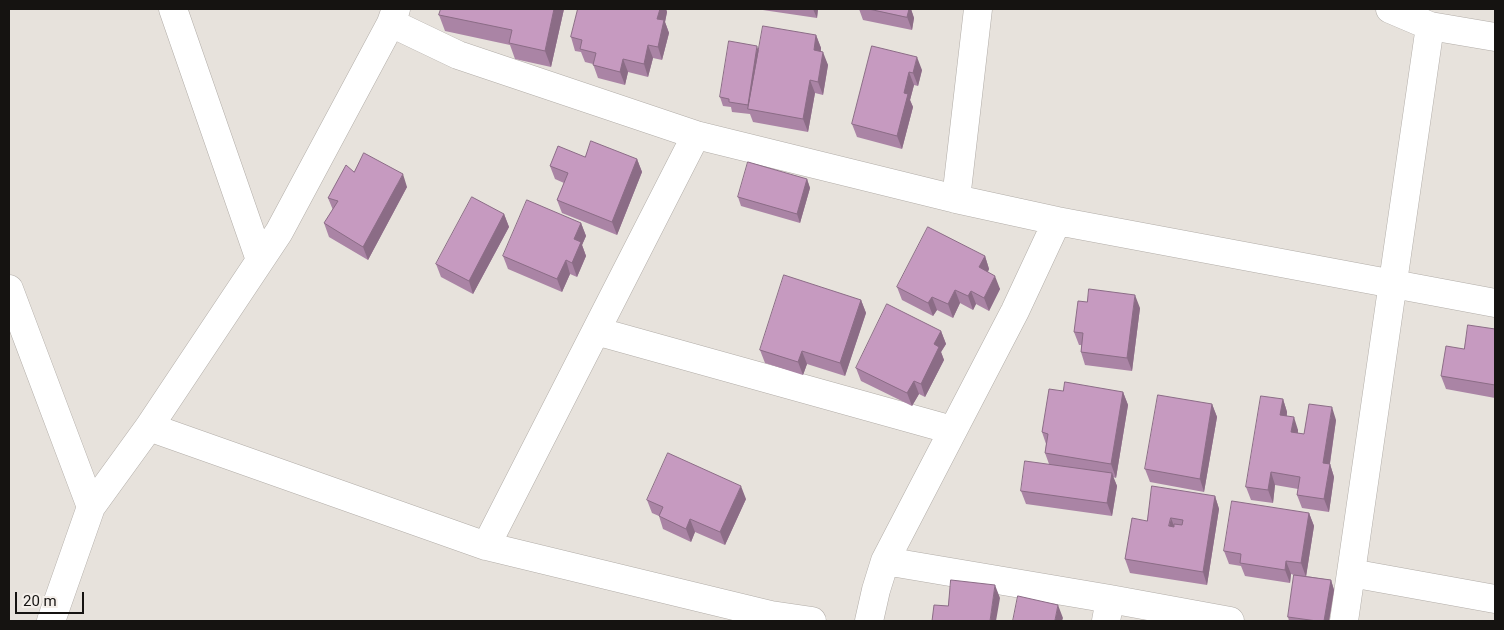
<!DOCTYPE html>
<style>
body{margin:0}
#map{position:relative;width:1504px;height:630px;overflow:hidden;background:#e7e2dc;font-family:Roboto,sans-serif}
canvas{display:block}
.frame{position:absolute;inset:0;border:10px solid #151311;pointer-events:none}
.scale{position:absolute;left:15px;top:592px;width:69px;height:22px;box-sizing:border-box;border:2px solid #151311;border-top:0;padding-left:6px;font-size:15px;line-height:18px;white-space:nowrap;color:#151311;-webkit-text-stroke:4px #f4efea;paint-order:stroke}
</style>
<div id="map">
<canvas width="1504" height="630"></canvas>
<div class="frame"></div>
<div class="scale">20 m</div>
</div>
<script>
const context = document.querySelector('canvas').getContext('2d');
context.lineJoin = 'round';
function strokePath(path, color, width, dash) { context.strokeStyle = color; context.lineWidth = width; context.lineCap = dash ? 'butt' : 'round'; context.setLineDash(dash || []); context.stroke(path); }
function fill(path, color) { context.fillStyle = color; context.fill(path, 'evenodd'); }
const minor = new Path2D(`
 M173,9L260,260
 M396,9L391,23L458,55L696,135L956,199L1057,221L1495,303
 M1390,9L1430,26L1495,37
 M956,199L978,9
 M9,289L91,507
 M596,331L952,430
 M149,427L486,546L771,615L812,621
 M486,546L696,135
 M885,561L1110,599L1230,621
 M1351,573L1495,599
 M51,621L91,507L149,427L279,232L391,23
 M869,621L876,590L885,561L1015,311L1057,221
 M1106,621L1110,599
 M1344,621L1430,26`);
strokePath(minor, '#b2ada8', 29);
strokePath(minor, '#fff', 28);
fill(new Path2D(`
 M441,9H564L551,67L515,59L510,45L445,31L439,15Z
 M578,9H666L667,12L665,22L669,33L662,60L653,58L648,77L628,72L625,85L598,78L593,64L585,62L581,52L575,51L571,37Z
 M756,9H818L817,18Z
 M859,9H911L914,18L912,30L863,20Z
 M816,35L821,48V51L828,65L823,95L815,93L808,132L753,122L750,114L732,112L731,107L723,106L720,97L758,50Z
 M872,46L922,70L918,86L914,85L910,100L913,107L902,149L857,137L852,124Z
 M585,157L637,159L642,172L617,235L562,213L557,200L564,183L555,179L550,166Z
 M354,172L407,187L368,260L329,237L324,223L333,210L328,198Z
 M807,179L810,188L800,223L741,206L738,197Z
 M504,214L509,227L473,294L441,277L436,264Z
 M581,223L586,236L582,245L586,256L577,277L570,274L562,292L508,269L503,256Z
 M985,256L989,269L988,272L1000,289L989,311L976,304L973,310L960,303L953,318L937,310L933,316L902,300L897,287Z
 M861,300L866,313L845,376L807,364L803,375L765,363L760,350Z
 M1140,308L1132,371L1085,365L1081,352V345H1079L1074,332Z
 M1495,329V398L1446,389L1441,376L1464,349Z
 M941,331L946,344L941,352L944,360L925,397L919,394L912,406L861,381L856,368Z
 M1063,391L1123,392L1128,405L1116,478L1113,477L1117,486L1112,516L1026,504L1021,491L1049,464L1045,453L1046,444L1042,432Z
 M1283,399L1287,412V416L1298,430V433L1304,434L1336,420L1330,464L1334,477L1329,512L1302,508L1297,495L1298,489L1275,485L1273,503L1251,500L1246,487Z
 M1212,404L1217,417L1204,492L1150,482L1145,469Z
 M1215,496L1219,509L1207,585L1130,573L1125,559L1147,521Z
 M746,499L725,545L695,532L691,542L663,529L659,516L652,513L647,500Z
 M1309,513L1314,526L1306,576L1331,580L1334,590L1329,621H1289L1288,617L1294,575L1291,574L1290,583L1245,576L1241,566L1229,564L1224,551Z`), '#aa84a5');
fill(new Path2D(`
 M554,9H564L551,67L545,51Z
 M660,9H666L667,12L665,22L669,33L662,60L658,47L657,19Z
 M813,9H818L817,18Z
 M904,9H911L914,18L912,30Z
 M816,35L821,48L819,63L814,50Z
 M648,45L653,58L648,77L644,64Z
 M757,46L760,55L750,110L748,105Z
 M823,52L828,65L823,95L818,82Z
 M917,57L922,70L918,86L913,73Z
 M623,59L628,72L625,85L620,72Z
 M909,72L914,85L910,100L913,107L902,149L897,136L904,93Z
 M810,80L815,93L808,132L803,119Z
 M637,159L642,172L617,235L612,222Z
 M403,174L407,187L368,260L363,247Z
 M807,179L810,188L800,223L797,214Z
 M504,214L509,227L473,294L469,281Z
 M581,223L586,236L582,245L586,256L577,277L572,263L574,239Z
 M985,256L989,269L983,281L979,267Z
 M566,260L570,274L562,292L557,279Z
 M995,276L1000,289L989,311L984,298Z
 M955,290L960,303L953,318L948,304Z
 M971,291L976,304L973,310L968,296Z
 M1135,295L1140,308L1132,371L1127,358Z
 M932,297L937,310L933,316L928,303Z
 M861,300L866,313L845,376L840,363Z
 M941,331L946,344L941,352L944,360L925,397L921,384L934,344Z
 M802,351L807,364L803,375L798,362Z
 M914,381L919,394L912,406L907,393Z
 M1123,392L1128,405L1116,478L1111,464Z
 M1283,399L1287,412L1285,428L1280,415Z
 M1212,404L1217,417L1204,492L1200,479Z
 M1332,407L1336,420L1328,476L1323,463Z
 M1294,417L1298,430L1296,445L1291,432Z
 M1330,464L1334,477L1329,512L1324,499Z
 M1271,472L1275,485L1273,503L1268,490Z
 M1112,473L1117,486L1112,516L1107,503Z
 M741,486L746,499L725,545L720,532Z
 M1215,496L1219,509L1207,585L1203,572Z
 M1309,513L1314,526L1306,577L1301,563Z
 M1171,518L1176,531L1169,526Z
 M690,519L695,532L691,542L686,529Z
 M1286,561L1291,574L1290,583L1285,570Z
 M1331,580L1334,590L1329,621H1324Z
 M995,585L1000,598L996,621H990Z
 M1058,605L1063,618L1062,621L1055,620Z`), '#8b6c86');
const building = new Path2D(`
 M441,9H554L545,51L509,43L512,30L439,15Z
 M578,9H660L657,19L664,20L658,47L648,45L644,64L623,59L620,72L593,65L596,53L580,49L582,40L571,37Z
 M869,9H909L907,17Z
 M763,26L816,35L814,50L823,52L818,82L810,80L803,119L748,109Z
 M729,41L757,46L748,105L729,102V99L720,97Z
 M872,46L917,57L913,73L909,72L904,93L908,94L897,136L852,124Z
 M591,141L637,159L612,222L557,200L568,173L550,166L558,146L585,157Z
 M364,153L403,174L363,247L324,223L338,201L328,198L346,165L354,172Z
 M748,162L807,179L797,214L738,197Z
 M472,197L504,214L469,281L436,264Z
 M527,200L581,223L574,239L581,242L572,263L566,260L557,279L503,256Z
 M928,227L985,256L979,267L995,276L984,298L971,291L968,296L955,290L948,304L932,297L928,303L897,287Z
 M784,275L861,300L840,363L802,351L798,362L760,350Z
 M1089,289L1135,295L1127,358L1081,352L1083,333L1074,332L1078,301L1087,302Z
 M887,304L941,331L934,344L939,347L921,384L914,381L907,393L856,368Z
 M1468,325L1495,329V385L1441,376L1446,346L1464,349Z
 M1065,382L1123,392L1111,464L1045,453L1048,434L1042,432L1049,389L1063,391Z
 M1158,395L1212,404L1200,479L1145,469Z
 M1261,396L1283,399L1280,415L1294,417L1291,432L1304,434L1309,404L1332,407L1323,463L1330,464L1324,499L1297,495L1300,477L1271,472L1268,490L1246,487Z
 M668,453L741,486L720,532L690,519L686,529L659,516L663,507L647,500Z
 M1025,461L1112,473L1107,503L1021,491Z
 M1152,486L1215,496L1203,572L1125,559L1132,518L1147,521ZM1171,518L1183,520L1182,525L1174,524V527L1169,526Z
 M1232,501L1309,513L1301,563L1286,561L1285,570L1240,563L1241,554L1224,551Z
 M1294,575L1331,580L1324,621H1317L1288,617Z
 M951,580L995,585L990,621H932L934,605L948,606Z
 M1018,596L1058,605L1055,620L1062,621H1013Z`);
fill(building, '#c69ac0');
strokePath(building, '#8b6c86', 1);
</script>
